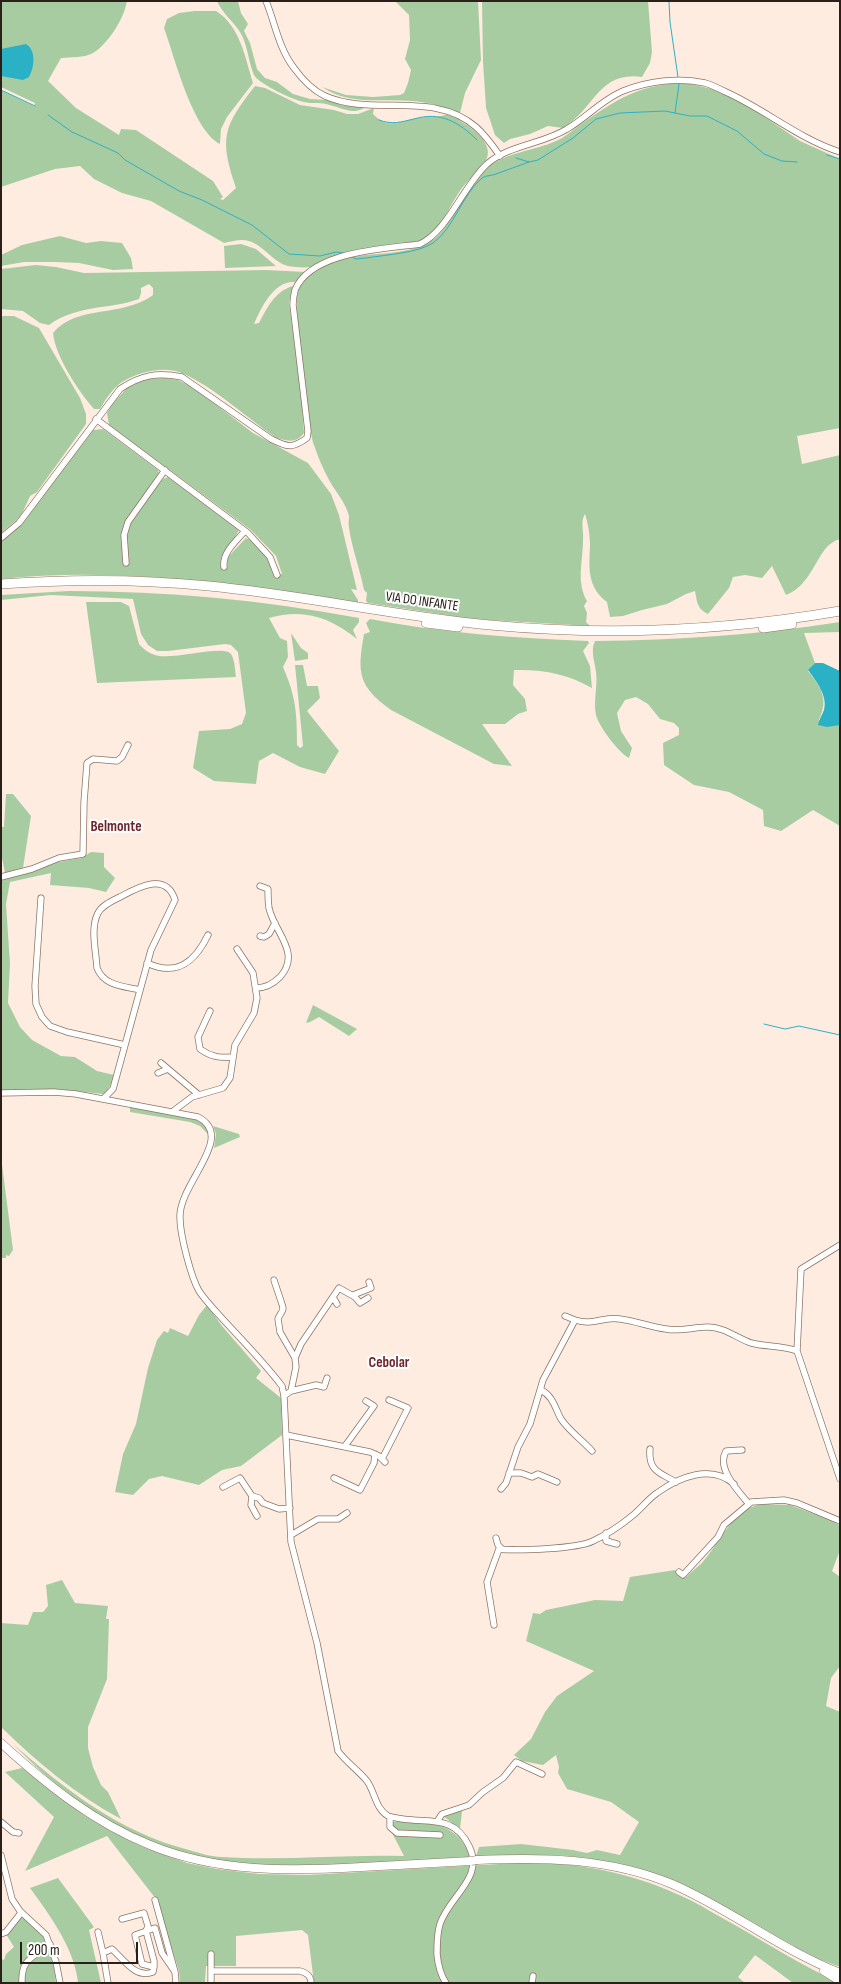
<!DOCTYPE html>
<style>
body{margin:0}
#map{position:relative;width:841px;height:1984px;overflow:hidden;background:#feece1;font-family:"Sofia Sans Condensed",sans-serif}
canvas{display:block}
.frame{position:absolute;inset:0;border:2px solid #2a2019;pointer-events:none}
.scale{position:absolute;left:20px;top:1942px;width:118px;height:22px;box-sizing:border-box;border:2px solid #2a2019;border-top:0;padding-left:6px;font-size:15px;line-height:18px;white-space:nowrap;color:#2a2019;-webkit-text-stroke:4px #fff;paint-order:stroke}
</style>
<div id="map">
<canvas width="841" height="1984"></canvas>
<div class="frame"></div>
<div class="scale">200 m</div>
</div>
<script>
const context = document.querySelector('canvas').getContext('2d');
context.lineJoin = 'round';
function fill(path, color) { context.fillStyle = color; context.fill(path, 'evenodd'); }
function strokePath(path, color, width, dash) { context.strokeStyle = color; context.lineWidth = width; context.lineCap = dash ? 'butt' : 'round'; context.setLineDash(dash || []); context.stroke(path); }
function write(font, color, halo, rows, align = 'center') {
  context.font = font + ' "Sofia Sans Condensed",sans-serif'; context.lineWidth = 4; context.setLineDash([]); context.textBaseline = 'middle'; context.strokeStyle = halo; context.fillStyle = color; for (const [text, x, y, turn = 0] of rows) {
    context.save(); context.translate(x, y); context.rotate((+turn || 0) * Math.PI / 180); context.textAlign = isNaN(turn) ? turn : align; if (halo) context.strokeText(text, 0, 0); context.fillText(text, 0, 0); context.restore();
  }
}
fill(new Path2D(`
 M1,1H127C124,19 108,44 93,53C85,58 70,57 61,58L48,81L76,108L119,135L121,129L136,130L213,181L223,197L220,199L223,200L236,188C219,138 223,127 255,86L265,88L300,105L334,110L347,114H358L374,108L373,114C389,130 399,121 417,118C428,116 438,118 448,114C462,121 499,142 485,162C478,172 469,179 462,188C450,204 444,225 427,237C412,248 359,251 338,256C329,258 318,266 310,267C304,268 294,267 288,266C271,262 261,240 242,240C236,240 229,242 224,243L151,201L122,193L94,179L80,166L55,169L1,187V90L34,106L35,103L1,87Z
 M217,1H238L241,13L248,24L244,31L250,43L257,69L265,78L277,82L293,94L310,99L326,100L346,106L366,107C353,116 340,107 326,104C319,102 311,104 304,102C293,100 259,84 254,75C248,61 248,45 240,32C233,21 222,13 217,1Z
 M395,1H478L481,60L465,93L460,113C444,107 429,102 412,101C380,98 350,106 322,87L346,95L373,97L400,95L404,93L408,83L411,70L405,59L410,40L409,15Z
 M482,1H648L652,52L650,63L642,77C598,71 595,109 563,128L548,126L530,134L510,139L504,143L495,135L486,108L483,62Z
 M195,11H216C240,26 245,57 253,83L227,117L221,129L220,144C192,129 175,58 164,28L167,19L179,13Z
 M669,84H690L717,90L747,105L800,141L840,159V428L797,436L802,464L840,455V539C816,545 816,583 786,595L772,566L762,578L745,575L733,577L729,588L708,614C697,609 697,602 695,591L686,594L667,604L642,610L623,616L610,617L607,602C587,587 589,568 590,545C590,535 588,523 585,514C580,522 584,530 583,540C583,561 576,582 587,601L584,606L587,613L586,622L590,626L473,619L368,603L366,601L367,593L364,590C360,569 352,549 349,528C348,524 349,520 349,516C346,503 335,491 329,480C323,469 318,457 314,445C308,429 293,302 298,291C322,240 393,265 431,241C451,229 466,187 486,169C505,152 534,151 556,141C566,137 575,128 584,122C613,102 634,88 669,84Z
 M60,236L86,243L101,241L122,243L131,258L133,269L113,270L79,263L55,262H24L1,266V255L22,245Z
 M241,244L256,249L276,266L225,268L224,246Z
 M36,265L56,267L84,273L266,270L306,272L295,282C274,280 261,308 254,324L259,323C267,308 275,291 293,286L289,303L301,391L304,433C296,444 286,441 275,437C247,418 215,388 184,374C165,365 139,372 122,382C113,388 105,400 100,409H94C79,392 55,356 53,333C77,304 122,318 153,295V288L149,284L141,288V293L139,299C109,310 78,304 49,325L40,323L23,311L1,309V269Z
 M3,316H14L39,328L80,398L86,414V424L37,492L30,496L21,516L1,533V317Z
 M165,378L178,380L193,387L253,433L308,463L331,494L339,515L357,590L351,589L358,600V603C238,585 123,566 1,579V541L14,532L93,430L103,429L158,470L159,474L136,506L140,509L163,479L168,477L239,530L225,554L220,566L227,568L228,557L246,538C261,544 270,561 275,575L282,574L276,556L251,530L109,425L107,413L112,404L129,386L148,379Z
 M69,591C166,591 263,600 359,618V622L353,630L357,639C330,617 303,608 269,618L280,638L287,641L288,657L283,667C296,697 297,713 297,745L300,748L303,746L295,665H303L307,686H318L320,698L307,711L339,751L325,774L300,767L273,753L259,761L256,784L214,781L193,768L199,731L230,729L242,724L246,713L238,652L231,645L225,644L168,651H157L148,645L141,634L133,599L51,595L1,600V595Z
 M86,602H121L129,606L139,644C143,649 149,653 155,655C171,661 224,644 231,654C235,660 235,671 236,677L97,683Z
 M370,619C442,633 515,638 588,641L589,643L583,651L590,666L592,688C568,674 542,669 514,670L513,685L525,699L527,711L518,714L505,724H482L512,766L494,764L391,710C358,686 357,673 364,634L370,632L366,623Z
 M840,622V632L804,633L815,663L808,671C821,688 829,698 819,720L832,725H840V826L813,810L781,831L764,826L763,810L729,792L694,785L664,765L663,743L679,735V728L674,723L660,719L648,704L636,697L625,700L617,713L621,731L632,748L629,758C619,753 599,727 596,715C593,702 598,686 596,672C595,662 590,651 595,641C677,640 758,635 840,622Z
 M291,633L301,648L308,653V659L295,661Z
 M6,794H13L31,816L23,868L5,873L1,853V827H4Z
 M91,852L104,853V867L115,878L106,892L89,888L50,885L51,873L10,882L6,904L10,964L8,1003L20,1027L32,1040L61,1056L75,1057L97,1071L114,1075C111,1082 110,1090 103,1094L57,1089L1,1090V880L53,863L81,858Z
 M313,1005L357,1029L349,1036L319,1017L310,1022L306,1023Z
 M130,1106L197,1118L208,1127L209,1135L200,1126L190,1122L130,1112Z
 M213,1126L239,1134L240,1137L214,1148L216,1134Z
 M1,1157L13,1250L9,1256L6,1255V1258H1Z
 M207,1305L222,1326L261,1371L256,1378L281,1398L282,1435L241,1466L222,1470L199,1485L162,1476L149,1479L133,1495L115,1492L123,1454L136,1424L148,1368L157,1340L164,1331L168,1333L170,1328L188,1336L199,1315Z
 M761,1504L790,1505L833,1521L840,1526V1550L832,1571L840,1577V1666L831,1678L826,1706L840,1712V1967L819,1959L646,1872L588,1858L558,1855L476,1856L479,1847L521,1844L573,1850L587,1853L597,1850L620,1855L639,1822L611,1802L567,1789L558,1773L559,1767L556,1755L543,1765L522,1761L514,1755L531,1739L545,1712L557,1696L594,1671L526,1641L533,1613L540,1614L546,1610L595,1600L623,1601L630,1577L675,1570L680,1576L686,1577C691,1572 696,1568 701,1564C721,1542 730,1511 761,1504Z
 M62,1580L75,1603L108,1606L106,1619H109L107,1679L88,1727V1748L93,1767L101,1785L108,1792L121,1819C76,1795 38,1763 1,1727V1623L28,1625L33,1612H43L48,1606L46,1585Z
 M13,1744C66,1790 119,1832 189,1850C200,1853 211,1857 222,1857C283,1861 344,1854 404,1856L387,1823C419,1817 459,1821 470,1857C431,1859 392,1862 353,1864C312,1866 269,1869 228,1862C177,1854 127,1835 84,1806C57,1788 35,1766 13,1744Z
 M22,1768L85,1816L111,1831L143,1847L187,1863L217,1869L259,1874L308,1875L516,1863C577,1861 635,1873 690,1900C704,1907 718,1916 733,1924C768,1944 803,1966 840,1983H793L755,1955L738,1977L745,1983H314L308,1935L302,1930L236,1936V1966H206L205,1983H180L179,1971L156,1899L107,1836L25,1871L54,1817L5,1772Z
 M462,1811L460,1829L443,1816L450,1812Z
 M58,1878L94,1927L89,1930L101,1983H78C75,1949 49,1914 30,1888Z
 M21,1917C30,1922 45,1933 45,1944C26,1956 18,1960 19,1983H1V1959L4,1960L6,1954L14,1947L6,1934Z
 M45,1951H49L54,1968L56,1983H25C24,1964 31,1962 45,1951Z`), '#a8cca1');
fill(new Path2D(`
 M26,44C37,51 34,68 29,77L23,80L1,76V49Z
 M815,663H823L840,671V725L827,727L818,725C819,720 822,715 824,710C828,696 816,681 808,670Z`), '#2bb1c6');
strokePath(new Path2D(`
 M669,1L670,22L678,77
 M1,90L35,106
 M675,113L679,84
 M48,115L72,132L118,153L125,160L179,191L202,200L252,225L289,254L320,256L336,252L344,253
 M379,120C392,125 401,122 414,119C440,111 459,122 477,140
 M827,155L840,159
 M516,158L529,162L538,160L573,138L596,119L620,113L665,111L690,116H707L737,131L764,154L782,161L797,162
 M352,257L356,259L366,258C384,255 418,253 433,243C455,227 461,196 482,178C486,175 492,176 496,174C507,170 518,166 529,162
 M764,1024L785,1029L799,1026L840,1035`), '#2bb1c6', 1);
const minor = new Path2D(`
 M266,1C275,23 279,49 294,68C302,79 312,90 325,96C372,117 434,90 476,127C485,135 493,146 500,156
 M96,419L248,533L270,557L277,575
 M1,538L19,523L120,389C141,375 157,372 182,377L271,439C287,447 292,449 307,438L308,431L293,305C293,300 294,294 295,290C311,251 385,249 420,244C448,231 463,186 487,164C509,145 543,144 567,129C586,118 603,99 623,91C648,81 680,77 705,83C712,85 720,89 726,92C766,110 799,139 840,152
 M126,563L124,535L128,522L165,470
 M224,567C222,553 236,541 245,531
 M1,877L32,869L59,858L83,854L84,802L87,763L93,759L117,761L122,757L128,745
 M41,898L35,986L36,1004L42,1017L50,1026L67,1032L125,1045
 M260,936L264,937L269,934L275,923
 M147,963C177,977 195,962 208,935
 M256,988C266,988 273,984 280,977C302,953 274,932 269,908C268,902 268,895 268,889L260,886
 M210,1011L198,1037L200,1049C211,1057 220,1058 232,1057
 M161,1063L199,1095
 M158,1073L168,1069
 M1,1093L54,1092L76,1094L198,1117C237,1137 178,1184 180,1218C180,1235 191,1277 199,1291C205,1300 212,1307 219,1315C240,1338 263,1361 282,1386L284,1396L291,1542L317,1643L338,1751C346,1762 358,1770 367,1781C375,1792 375,1808 388,1816C393,1818 398,1818 403,1819C430,1823 454,1815 469,1846C485,1878 449,1896 440,1924C437,1933 437,1944 437,1954C438,1965 440,1974 446,1983
 M104,1098L113,1089L151,950L175,900C166,871 137,888 120,897C112,901 102,905 98,913C90,928 96,951 97,968C104,986 123,986 140,990
 M172,1112L192,1097L223,1088L230,1078L235,1045L254,1013L257,998L253,973L237,949
 M274,1280C275,1284 283,1306 283,1308C283,1312 279,1315 278,1319L280,1332L295,1358
 M353,1295L371,1288L369,1282
 M333,1297L337,1304
 M575,1320C593,1326 603,1316 620,1319C636,1321 650,1327 666,1329C680,1332 694,1327 708,1327C724,1327 737,1338 751,1343C766,1347 782,1345 797,1351L840,1479
 M797,1351L801,1269L840,1245
 M541,1390C553,1396 555,1408 561,1419C569,1431 582,1440 592,1451
 M291,1391L316,1385L324,1387L327,1378
 M284,1396L291,1391L296,1367L295,1358L301,1344L339,1288L355,1297L360,1303L368,1298
 M286,1435L370,1452L379,1456L385,1462
 M345,1446L374,1406L366,1401
 M650,1449C648,1471 660,1473 676,1482
 M742,1450L726,1451C716,1468 738,1491 749,1504L751,1502L784,1500L797,1503L840,1521
 M382,1459L408,1408L389,1400
 M509,1473H521L532,1477L538,1474L557,1482
 M334,1478L360,1490L374,1463L375,1454
 M223,1487L240,1478L252,1496L259,1498L263,1503L279,1509L290,1508
 M501,1489L506,1483L518,1447L530,1424L543,1380L575,1320L565,1316
 M252,1496L251,1505L257,1516
 M606,1533V1541L617,1544
 M291,1535L318,1519H338L347,1513
 M496,1538L498,1545L502,1549
 M679,1572L683,1575L718,1537L724,1525L749,1504
 M494,1625L487,1582L499,1549C517,1551 577,1549 593,1541C606,1535 621,1525 632,1516C641,1509 648,1499 657,1493C679,1477 711,1464 734,1484
 M390,1817V1827L397,1833L440,1835
 M438,1820L442,1814L469,1805L483,1792L503,1778L516,1762L542,1774
 M1,1822L13,1832L19,1833
 M1,1855L12,1899L20,1911L46,1935L56,1962L60,1983
 M155,1900L175,1972L176,1983
 M122,1919L144,1913L148,1926L146,1931L154,1961V1967L142,1964L135,1935L155,1928L162,1953L175,1972
 M98,1932L103,1953L112,1949C124,1960 136,1979 153,1972L154,1967
 M1,1934L6,1932L21,1913
 M103,1953L108,1983
 M211,1954V1983
 M211,1971H300C307,1973 311,1976 311,1983
 M22,1983C21,1958 33,1958 50,1944
 M532,1983L533,1976`);
const major = new Path2D(`
 M1,1743C46,1784 93,1822 150,1845C218,1873 290,1871 362,1867C398,1865 435,1863 471,1861
 M477,1860C544,1857 609,1858 672,1884C730,1909 781,1950 840,1973
 M824,1971L840,1981`);
const highway = new Path2D(`
 M1,584C70,579 140,579 209,586C303,595 395,616 490,625C606,636 724,631 840,611
 M426,623L458,627
 M763,628L792,624`);
strokePath(minor, '#8d7463', 7);
strokePath(major, '#8d7463', 9);
strokePath(highway, '#8d7463', 10);
strokePath(minor, '#fff', 5.5);
strokePath(major, '#fff', 8);
strokePath(highway, '#fff', 9);
const majorBridge = new Path2D(`
 M471,1861L477,1860`);
strokePath(majorBridge, '#8d7463', 9, []);
strokePath(majorBridge, '#fff', 8);
write('14px', '#2a2019', '#fff', [
 ["VIA DO INFANTE",422,602,8]
]);
write('bold 15px', '#6c262c', '#fff', [
 ["Belmonte",116,827],
 ["Cebolar",389,1363]
]);
</script>
